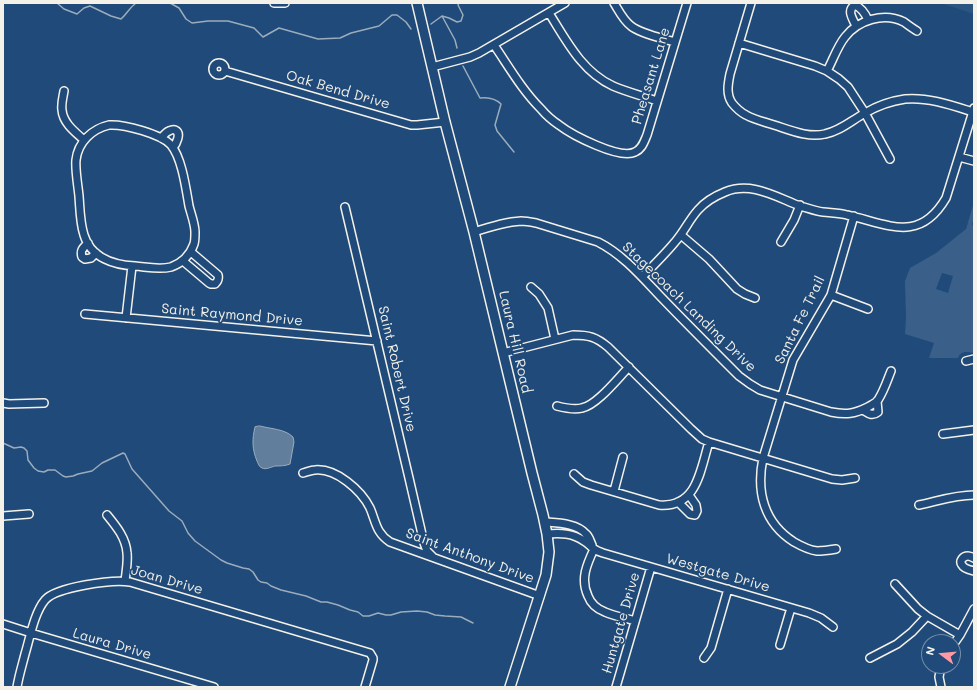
<!DOCTYPE html>
<style>
body{margin:0}
#map{position:relative;width:977px;height:690px;overflow:hidden;background:#1f4a7a;font-family:Mali,sans-serif}
canvas{display:block}
.frame{position:absolute;inset:0;border:4px solid #f4f1e8;pointer-events:none}
.north{position:absolute;left:921px;top:634px;width:40px;height:40px;box-sizing:border-box;background:#1f4a7a;border:1px solid #748da6;border-radius:50%;rotate:286deg;font-size:11px;font-weight:700;line-height:16px;text-align:center;color:#f4f1e8}
.north::after{content:'';display:block;margin:auto;width:14px;height:18px;background:#ff9aa2;clip-path:polygon(50% 0,100% 100%,50% 72%,0 100%)}
</style>
<div id="map">
<canvas width="977" height="690"></canvas>
<div class="frame"></div>
<div class="north">N</div>
</div>
<script>
const context = document.querySelector('canvas').getContext('2d');
context.lineJoin = 'round';
function fill(path, color) { context.fillStyle = color; context.fill(path, 'evenodd'); }
function strokePath(path, color, width, dash) { context.strokeStyle = color; context.lineWidth = width; context.lineCap = dash ? 'butt' : 'round'; context.setLineDash(dash || []); context.stroke(path); }
function write(font, color, halo, rows, align = 'center') {
  context.font = font + ' Mali,sans-serif'; context.lineWidth = 3.5; context.setLineDash([]); context.textBaseline = 'middle'; context.strokeStyle = halo; context.fillStyle = color; for (const [text, x, y, turn = 0] of rows) {
    context.save(); context.translate(x, y); context.rotate((+turn || 0) * Math.PI / 180); context.textAlign = isNaN(turn) ? turn : align; if (halo) context.strokeText(text, 0, 0); context.fillText(text, 0, 0); context.restore();
  }
}
fill(new Path2D(`
 M941,3H974V14Z`), '#2d5581');
fill(new Path2D(`
 M974,202V219L972,224L974,228V353C967,352 961,350 958,358H929L934,343L905,334L906,318L905,281L910,268L936,253L966,229ZM942,273L953,276L948,293L936,289Z`), '#3a5f88');
const water = new Path2D(`
 M260,426C271,429 285,429 293,437L294,442L290,464C285,466 280,466 275,466C271,467 266,470 262,468C259,467 258,463 257,461C252,449 252,439 255,427Z`);
fill(water, '#627e9d');
strokePath(water, '#9cacbb', 1);
strokePath(new Path2D(`
 M57,3L64,9L77,14L84,8L90,6L111,16L121,19C127,14 129,8 136,3
 M170,3L179,8L186,19L192,23L208,21H228L254,28L263,37L279,28L318,39L340,38L351,33L379,26L392,15H397L406,22L411,29
 M442,16L455,40L457,48
 M431,24L442,16L449,18L457,22L461,21L463,15L458,5L459,3
 M463,66L480,98C488,97 495,98 501,104L495,125L497,131L514,152
 M3,443L14,448L21,447L24,448L27,451L28,460L34,468L38,471L44,472L48,470H55L63,476L66,477L73,476L78,474L92,471L102,463L123,453L125,454L132,469L169,511L182,521L188,533L195,541L221,560L227,563L243,568L249,569L253,572L258,580L261,582L267,583L271,586L281,590L306,596L321,602H327L338,605L350,610L358,612L363,616H369L378,613L386,615H391L401,612L417,611L427,612L435,615L445,616L461,617L473,623`), '#9cacbb', 1.5);
const minor = new Path2D(`
 M274,3H285
 M614,3C619,11 623,20 631,26C641,34 662,38 675,42
 M751,3L730,74C728,84 726,94 732,103C736,108 740,112 746,115C755,120 765,122 774,125C790,130 808,138 825,134C840,131 851,121 865,113C877,106 891,101 905,99C928,97 951,105 973,112
 M549,13C566,40 582,72 613,86C627,92 643,96 657,101
 M856,26C853,19 846,10 855,5C862,8 865,13 868,20
 M739,43L815,66L827,71L839,79L848,87L865,113L890,159
 M494,45C509,67 522,90 541,109C546,115 553,121 559,125C572,135 620,160 635,152C642,149 644,142 647,135L687,3
 M213 69a6 6 0 1 1 12 0a6 6 0 1 1-12 0Z
 M432,67L470,57L479,53L565,3
 M225,71L411,125H417L445,122
 M827,71C833,60 837,47 845,37C858,20 884,12 904,22C908,25 912,28 917,31
 M64,91C63,97 61,104 62,110C63,123 75,132 84,140
 M109,125C124,124 161,134 171,145C182,158 186,189 189,206C191,214 195,224 195,232C195,236 195,241 194,244C190,255 182,263 171,267C159,270 147,267 135,266C114,265 91,258 84,235C80,223 80,209 79,196C78,186 75,169 76,160C78,142 92,129 109,125Z
 M161,138C163,136 166,132 169,131C171,130 173,129 175,130C182,133 176,144 173,148
 M959,157L974,161
 M345,207L409,478L424,543L427,551L433,557
 M474,232C489,227 505,222 521,221C526,221 531,222 536,223L598,242C622,254 641,276 660,296C686,323 712,349 739,376L750,384L760,390L831,412C846,415 854,414 868,407C871,405 876,403 878,400C884,391 887,381 891,371
 M681,235L709,259L737,289L745,294L755,298
 M781,242L794,220L800,205
 M88,243C83,248 80,250 82,257L85,259L91,258L96,253
 M183,261L209,283L211,284H215C218,281 219,279 218,275L191,252
 M642,277C653,266 665,254 675,242C684,232 689,220 698,210C705,202 715,196 725,192C751,181 776,197 800,206C808,208 815,211 823,212C831,213 840,213 847,215C888,224 919,244 946,198L974,108
 M531,287L539,294L548,308L555,339
 M831,295L868,309
 M85,314L377,341
 M126,318L132,266
 M503,353L573,335C589,335 596,337 608,347L691,429L702,439L709,442L832,479L842,480L855,478
 M966,361L974,359
 M3,403L9,404L44,403
 M557,406C565,408 574,410 582,408C597,405 618,378 629,367
 M863,410C868,413 872,417 878,412L877,401
 M943,434L974,430
 M303,473C307,472 311,470 315,470C336,468 361,490 370,508C376,522 376,533 390,542L540,596
 M574,474L583,482L591,485L659,505C697,508 700,471 709,442
 M614,491L623,457
 M678,502L690,514L695,515L697,511L696,505L689,495
 M919,505C938,501 955,495 974,495
 M107,515C116,526 126,538 127,553C128,562 126,572 125,581
 M3,516L29,514
 M545,522C557,523 577,523 586,534C589,536 590,541 592,545
 M547,534C561,533 572,533 584,541C588,543 591,547 594,549C597,551 600,552 603,553L809,613L821,618L833,627
 M594,549C587,564 580,579 588,596C591,604 597,609 605,612C614,616 625,618 635,621
 M836,549C830,550 823,551 817,551C809,550 801,546 794,542C764,523 756,492 763,458L793,360L831,295L854,216
 M974,558C972,557 970,556 968,556C963,556 959,561 962,565C964,569 970,570 974,571
 M895,584L918,609L927,616L960,635
 M3,624L31,633L214,687
 M780,645L791,608
 M953,645L960,635L974,609
 M704,658L711,648L728,589
 M870,658L897,644L912,632L927,616
 M941,666L939,677L941,687
 M17,687C19,675 22,666 25,654C30,638 34,613 45,600C56,587 113,579 130,582L370,653L373,658V660L365,687
 M616,687L651,567`);
const major = new Path2D(`
 M417,3L445,122L474,232L532,473L543,515L547,534L549,552L546,575L510,687`);
strokePath(minor, '#f4f1e8', 10);
strokePath(major, '#f4f1e8', 12);
strokePath(minor, '#1f4a7a', 7);
strokePath(major, '#1f4a7a', 9);
write('14px', '#f4f1e8', '#1f4a7a', [
 ["Pheasant Lane",651,76,-73],
 ["Oak Bend Drive",338,90,16],
 ["Stagecoach Landing Drive",689,307,44],
 ["Saint Raymond Drive",232,315,5],
 ["Santa Fe Trail",800,320,-64],
 ["Laura Hill Road",515,342,77],
 ["Saint Robert Drive",397,369,77],
 ["Saint Anthony Drive",470,556,20],
 ["Westgate Drive",718,573,16],
 ["Joan Drive",167,580,16],
 ["Huntgate Drive",621,623,-74],
 ["Laura Drive",112,644,16]
]);
</script>
